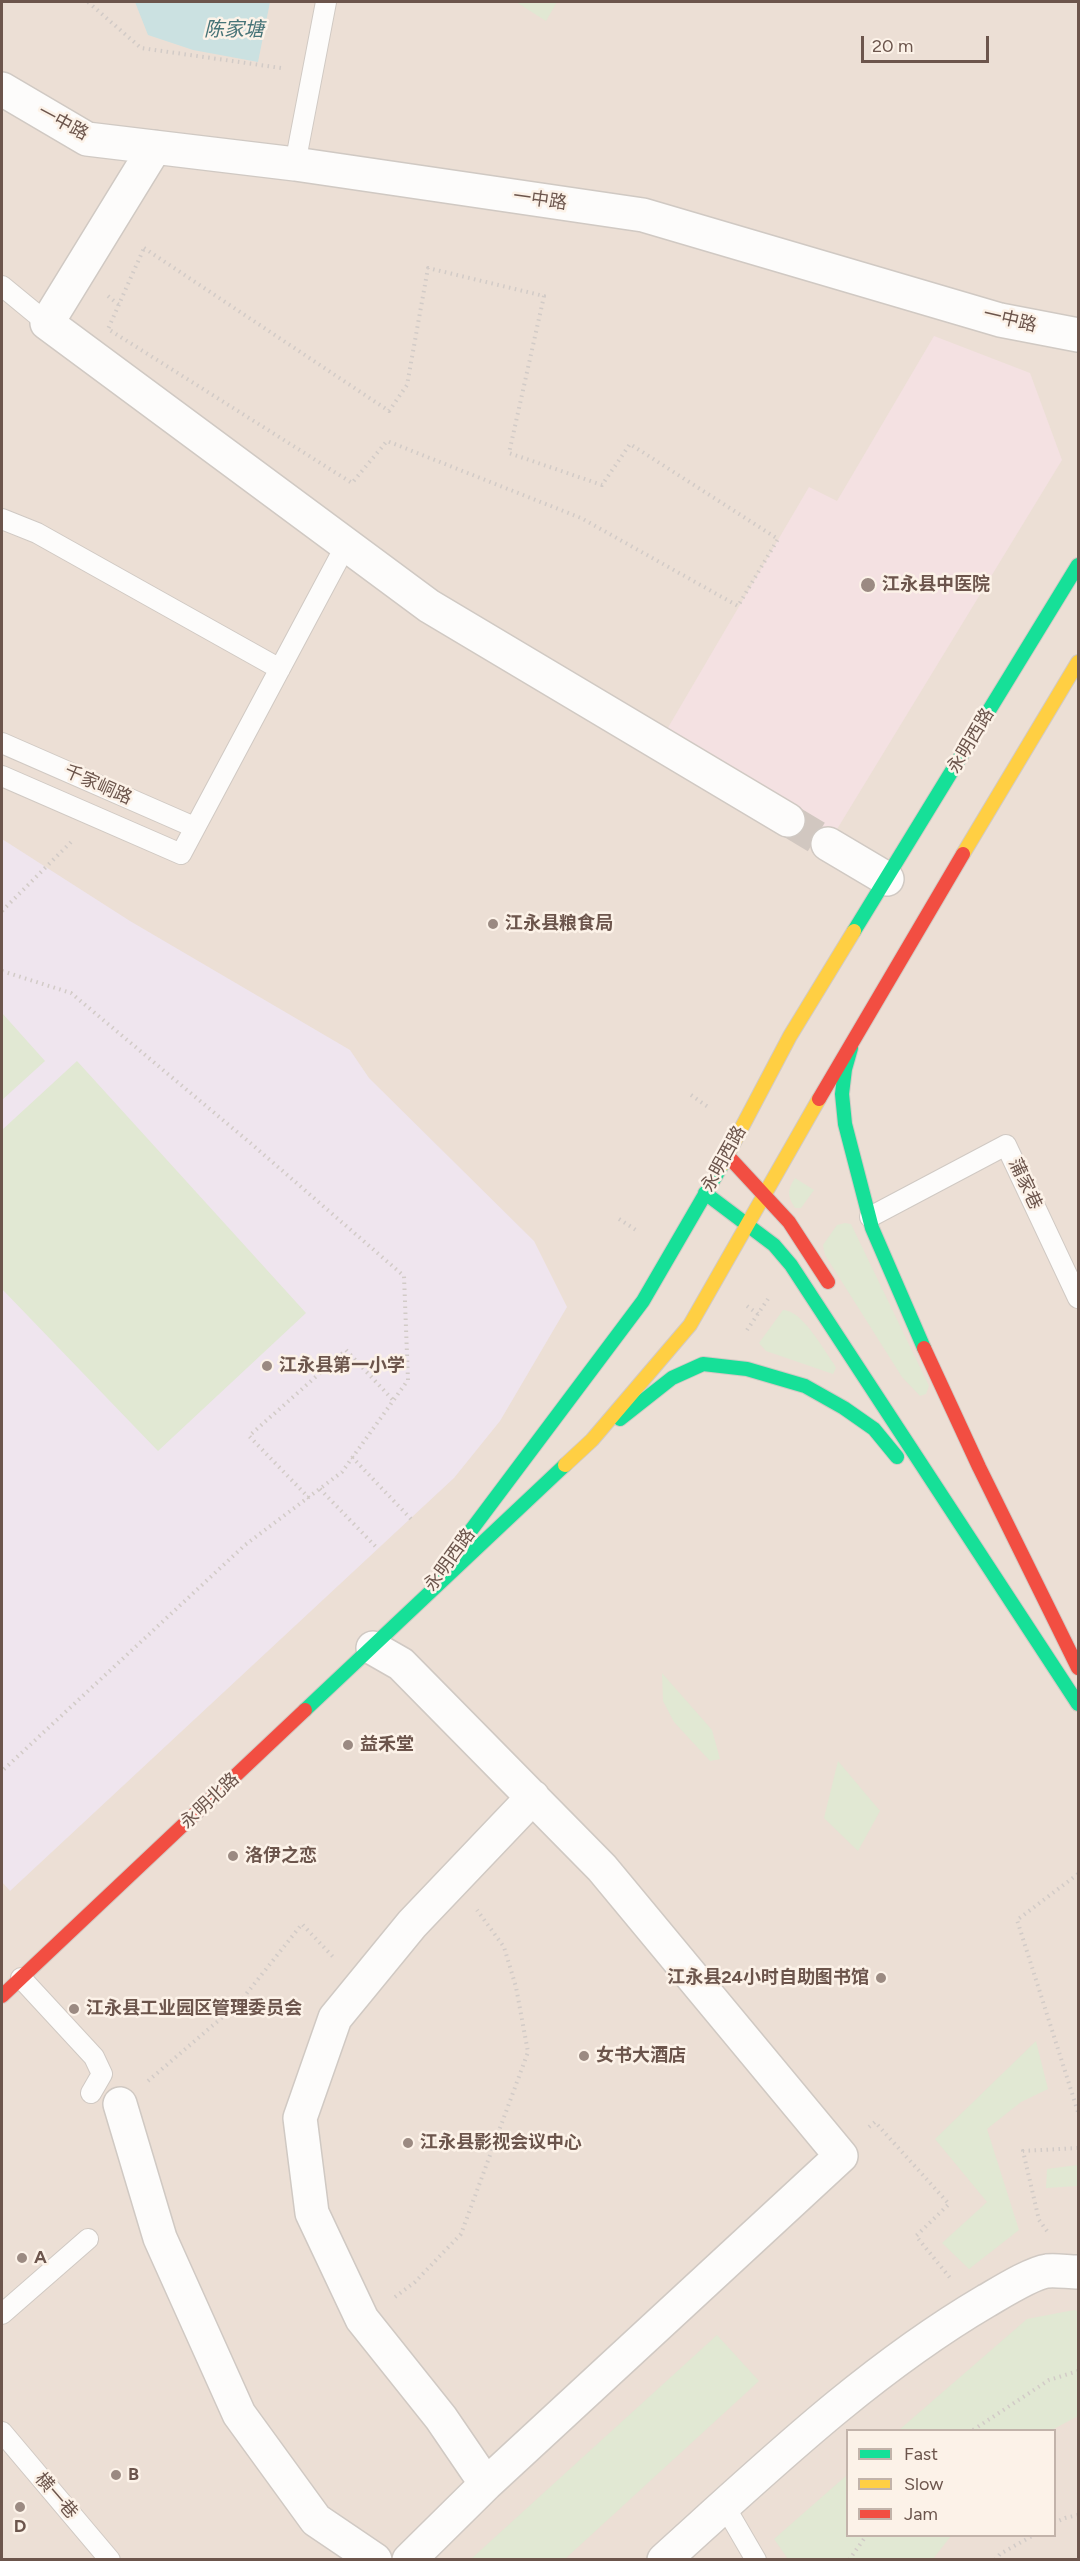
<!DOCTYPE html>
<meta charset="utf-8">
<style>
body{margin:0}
#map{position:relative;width:1080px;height:2561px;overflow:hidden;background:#f3ede7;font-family:Figtree,sans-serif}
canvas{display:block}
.frame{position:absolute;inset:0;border:3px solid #6c554c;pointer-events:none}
.legend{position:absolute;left:846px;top:2429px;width:210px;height:108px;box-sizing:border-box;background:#fcf2e8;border:2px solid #c2b3aa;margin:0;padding:8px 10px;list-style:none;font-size:18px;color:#6c554c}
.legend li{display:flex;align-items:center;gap:12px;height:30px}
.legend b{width:30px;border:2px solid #c2b3aa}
.scale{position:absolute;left:861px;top:36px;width:128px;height:27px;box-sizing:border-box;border:3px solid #6c554c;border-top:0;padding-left:8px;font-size:18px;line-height:21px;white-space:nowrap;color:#6c554c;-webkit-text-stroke:4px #fcf2e8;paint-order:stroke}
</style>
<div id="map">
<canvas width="1080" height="2561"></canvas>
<div class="frame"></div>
<ul class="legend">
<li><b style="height:8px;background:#16e098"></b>Fast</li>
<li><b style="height:8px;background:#ffcf43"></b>Slow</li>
<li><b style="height:8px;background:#f24e42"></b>Jam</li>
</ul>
<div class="scale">20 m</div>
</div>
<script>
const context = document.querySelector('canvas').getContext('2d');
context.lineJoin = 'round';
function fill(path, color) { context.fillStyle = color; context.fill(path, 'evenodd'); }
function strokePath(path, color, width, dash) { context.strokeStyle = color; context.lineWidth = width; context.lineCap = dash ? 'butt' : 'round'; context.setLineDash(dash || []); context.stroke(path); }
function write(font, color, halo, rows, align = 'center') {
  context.font = font + ' Figtree,"Noto Sans SC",sans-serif'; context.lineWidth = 5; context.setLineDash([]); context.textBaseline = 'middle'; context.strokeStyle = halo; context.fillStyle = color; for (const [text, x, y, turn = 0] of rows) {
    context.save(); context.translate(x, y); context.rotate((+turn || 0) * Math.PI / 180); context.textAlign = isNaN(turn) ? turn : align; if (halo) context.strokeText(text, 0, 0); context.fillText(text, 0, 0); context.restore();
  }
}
fill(new Path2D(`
 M2,2H1078V2559L2,2560ZM848,2430H1054V2536H848Z`), '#ecdfd5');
fill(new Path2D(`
 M2,839L130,921L350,1050L369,1078L534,1241L567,1307L500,1421L454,1478L10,1891L2,1882Z`), '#efe5ee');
fill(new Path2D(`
 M934,336L1030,373L1062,460L828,844L659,743L809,487L837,501Z`), '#f4e1e2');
fill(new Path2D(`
 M516,2H557L546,21Z
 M2,1013L45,1061L2,1100Z
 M77,1061L306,1313L158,1451L2,1289V1130Z
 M795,1178L814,1190L801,1208H795C787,1196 787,1190 795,1178Z
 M845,1223L851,1224L929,1386L926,1394L920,1396L902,1377L825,1255L823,1245L837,1225Z
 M783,1310C802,1310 823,1349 834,1364L836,1368L833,1374L766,1351L759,1343Z
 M662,1673L712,1730L720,1759L710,1761L674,1722L663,1701Z
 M838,1761L880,1811L858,1851L824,1818Z
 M1036,2041L1048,2089L1021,2102L987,2129L1019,2230L969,2269L942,2243L987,2202L935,2139Z
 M1078,2165V2186L1046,2188L1047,2169Z
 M1074,2310L1078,2311V2416L1052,2430H899L1027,2319Z
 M717,2335L759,2381L565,2559H471Z
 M847,2475L848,2536H951L933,2559H788L774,2539Z`), '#e1e8d3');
fill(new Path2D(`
 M135,2H270L258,62L193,50L148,35Z`), '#cbe1e1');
strokePath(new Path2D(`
 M788,820L828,844`), '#d1c7c0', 33, [33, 16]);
const lane = new Path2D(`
 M295,164L326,2
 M2,286L47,323
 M2,519L37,533L280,669
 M2,743L194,827
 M2,776L181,854L346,545
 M870,1217L1006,1145L1078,1298
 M21,1978L94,2057L102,2074L91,2093
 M2,2314L88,2239
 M2,2432L110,2560
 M724,2505L756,2560`);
const street = new Path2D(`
 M2,89L87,139L295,164L643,215L1000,320L1078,335
 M155,147L47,323L429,606L788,820
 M828,844L887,879
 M373,1648L401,1664L602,1868L841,2156L486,2484L441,2418L362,2319L312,2213L300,2118L335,2018L412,1924L533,1797
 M120,2104L160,2238L239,2414L316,2520L375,2560
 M409,2560L486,2484
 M664,2560C766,2468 867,2371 986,2301C1000,2293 1032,2273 1047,2271C1057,2270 1068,2272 1078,2272`);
const fast = new Path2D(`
 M854,931L1078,565
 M851,1048L845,1069L842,1094L845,1124L872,1228L924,1348
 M705,1193L774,1245L791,1265L1078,1704
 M620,1419L672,1378L703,1364L747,1369L805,1386L844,1408L874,1429L897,1457
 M466,1537L643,1301L722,1165
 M305,1710L565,1465`);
const slow = new Path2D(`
 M963,854L1078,662
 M722,1165L790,1036L854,931
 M565,1465L592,1440L690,1325L819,1099`);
const jam = new Path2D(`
 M819,1099L963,854
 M727,1155L789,1222L828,1282
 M924,1348L979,1467L1078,1668
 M2,1996L305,1710`);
strokePath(lane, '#d0c9c3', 22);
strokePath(street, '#d0c9c3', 36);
strokePath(fast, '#d2cac4', 16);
strokePath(slow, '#d2cac4', 16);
strokePath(jam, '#d2cac4', 16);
strokePath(new Path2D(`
 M88,2L141,48L281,68
 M144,248L389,411L407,385L428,268L544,296L509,453L602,485L630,444L778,539L738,606L581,518L387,441L352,483L108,329Z
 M108,296L119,305
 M2,911L71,842
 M2,971L71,993L248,1141L404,1276L408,1380L342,1472L245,1545L2,1771
 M691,1095L708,1107
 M619,1219L639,1232
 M747,1306L758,1314
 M747,1330L768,1299
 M352,1457L411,1519
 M320,1489L378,1549
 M309,1498L249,1436L346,1350L393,1400
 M1078,1874L1017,1920L1078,2112
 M148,2081L239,2003L302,1924L335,1959
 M869,2127L875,2122L949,2204L916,2236L951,2279
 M1047,2231L1039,2220L1023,2151L1078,2148
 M395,2297L415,2282L461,2234L528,2052L516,1987L504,1947L477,1910
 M973,2430L1049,2380L1078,2371
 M1054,2523L1065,2518L1078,2515
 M849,2560L866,2536
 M995,2560L1000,2554L1032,2536`), '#d2cbc7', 4, [1.5, 4.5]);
strokePath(lane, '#fdfcfb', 20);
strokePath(street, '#fdfcfb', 33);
strokePath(fast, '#16e098', 14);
strokePath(slow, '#ffcf43', 14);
strokePath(jam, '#f24e42', 14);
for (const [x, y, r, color] of [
 [868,585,8,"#9b8a82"],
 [493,924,6,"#9b8a82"],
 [267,1366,6,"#9b8a82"],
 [348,1745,6,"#9b8a82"],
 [233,1856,6,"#9b8a82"],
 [881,1978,6,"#9b8a82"],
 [74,2009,6,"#9b8a82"],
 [584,2056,6,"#9b8a82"],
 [408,2143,6,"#9b8a82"],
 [22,2258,6,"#9b8a82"],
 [116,2475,6,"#9b8a82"],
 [20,2507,6,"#9b8a82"]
]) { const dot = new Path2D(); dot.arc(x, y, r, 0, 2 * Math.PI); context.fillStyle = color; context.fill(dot); strokePath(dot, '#fcf2e8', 2); }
write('18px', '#6c554c', '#fcf2e8', [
 ["一中路",63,123,28],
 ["一中路",540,200,8],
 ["一中路",1010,320,13],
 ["永明西路",971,741,-59],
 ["千家峒路",98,785,24],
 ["永明西路",724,1159,-61],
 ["蒲家巷",1025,1184,65],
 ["永明西路",450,1560,-54],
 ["永明北路",210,1801,-43],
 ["横一巷",56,2496,49]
]);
write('bold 18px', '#6c554c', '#fcf2e8', [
 ["江永县中医院",882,585],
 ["江永县粮食局",505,924],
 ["江永县第一小学",279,1366],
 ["益禾堂",360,1745],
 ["洛伊之恋",245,1856],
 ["江永县24小时自助图书馆",869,1978,"right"],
 ["江永县工业园区管理委员会",86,2009],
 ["女书大酒店",596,2056],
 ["江永县影视会议中心",420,2143],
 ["A",34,2258],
 ["B",128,2475],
 ["D",20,2527,"center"]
], 'left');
write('italic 20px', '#467377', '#fcf2e8', [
 ["陈家塘",234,30]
]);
</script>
